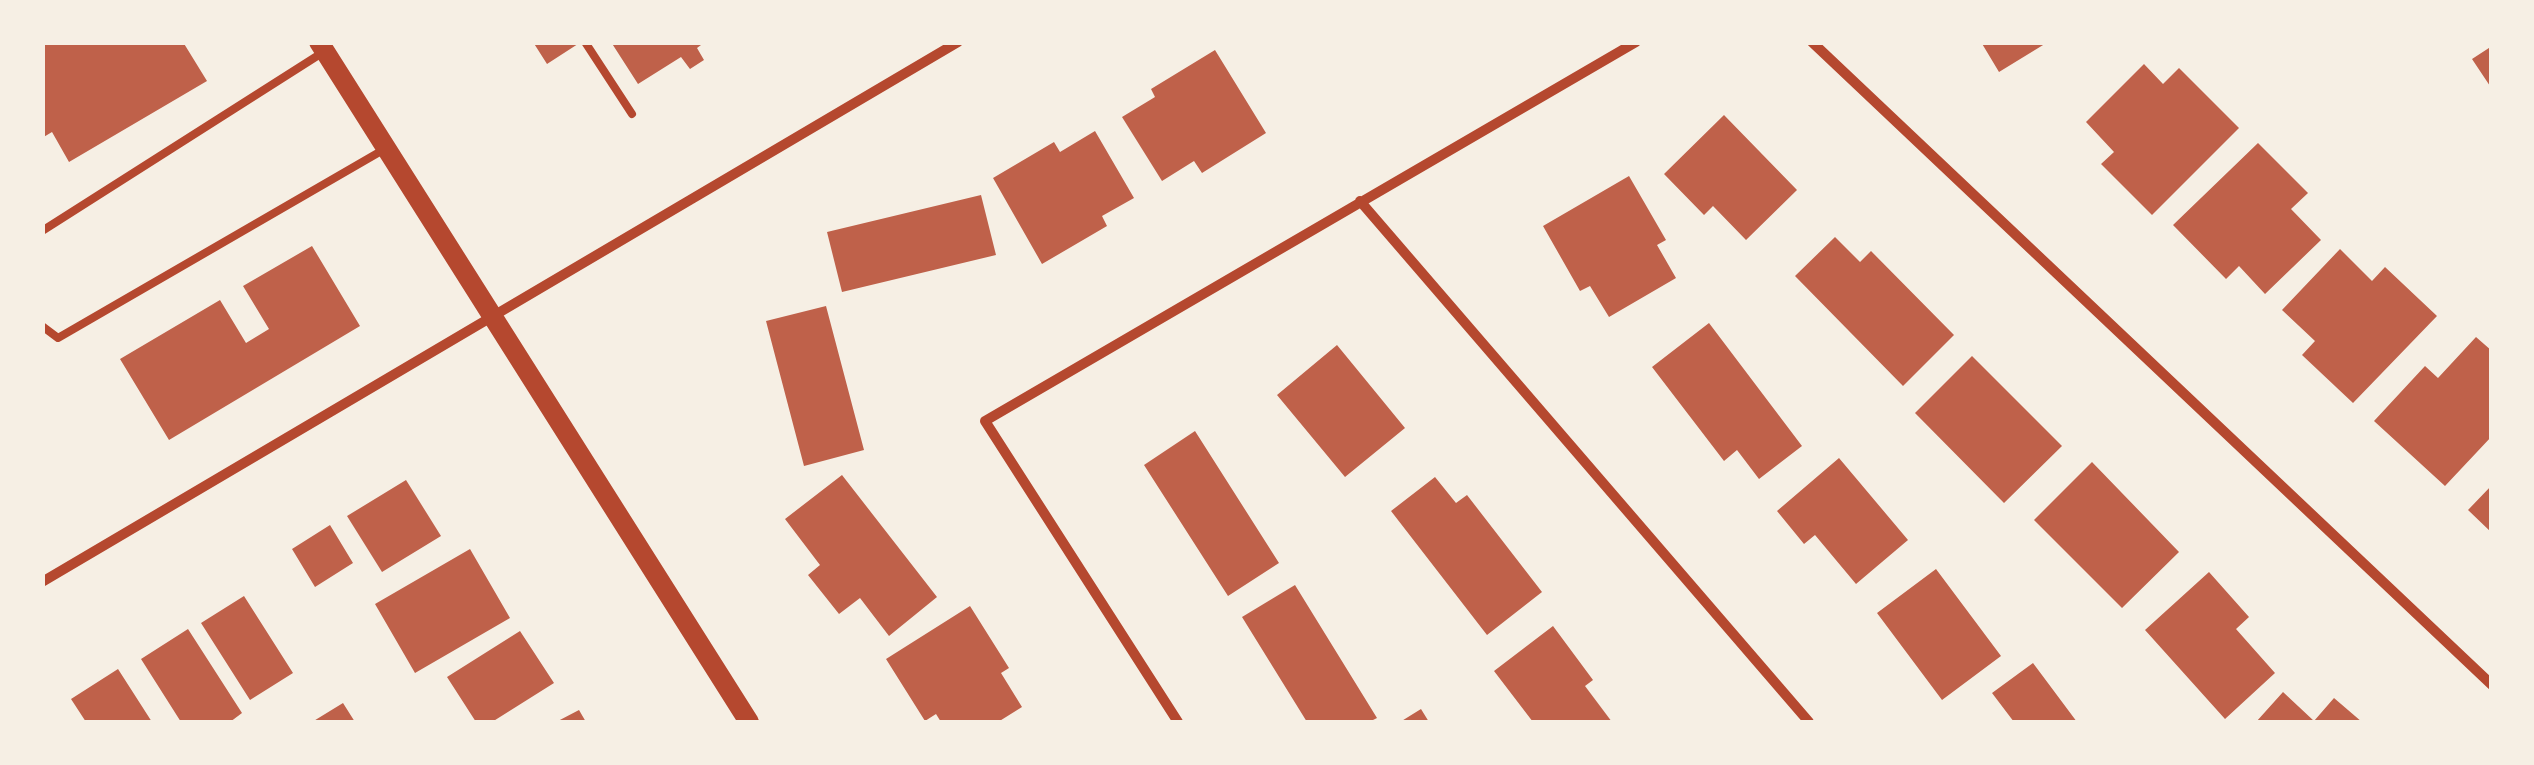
<!DOCTYPE html>
<style>
body{margin:0}
#map{position:relative;width:2534px;height:765px;overflow:hidden;background:#f6efe4;font-family:Karla,sans-serif}
canvas{display:block}
.frame{position:absolute;inset:0;border:45px solid #f6efe4;pointer-events:none}
</style>
<div id="map">
<canvas width="2534" height="765"></canvas>
<div class="frame"></div>
</div>
<script>
const context = document.querySelector('canvas').getContext('2d');
context.lineJoin = 'round';
function fill(path, color) { context.fillStyle = color; context.fill(path, 'evenodd'); }
function strokePath(path, color, width, dash) { context.strokeStyle = color; context.lineWidth = width; context.lineCap = dash ? 'butt' : 'round'; context.setLineDash(dash || []); context.stroke(path); }
fill(new Path2D(`
 M42,42H183L207,81L69,162L52,132L42,138Z
 M533,42H581L547,64Z
 M611,42H705L697,48L704,60L690,69L681,57L638,84Z
 M1981,42H2048L1999,72Z
 M2492,46V89L2472,59Z
 M1215,50L1266,133L1202,173L1194,161L1162,181L1122,117L1155,97L1151,89Z
 M2144,64L2163,84L2179,68L2239,128L2152,215L2101,164L2114,152L2086,122Z
 M1724,115L1797,190L1746,240L1713,206L1704,215L1664,174Z
 M1095,131L1134,198L1102,216L1107,226L1042,264L993,178L1054,142L1060,152Z
 M2258,143L2308,193L2291,209L2321,240L2265,294L2239,266L2226,279L2173,225Z
 M1629,176L1666,240L1657,245L1676,278L1609,317L1590,286L1580,291L1543,226Z
 M981,195L996,255L842,292L827,232Z
 M1835,237L1860,262L1871,251L1954,335L1903,386L1795,276Z
 M312,246L360,326L169,440L120,359L220,300L246,343L269,329L243,286Z
 M2340,249L2372,281L2385,267L2437,316L2353,403L2302,355L2315,341L2282,310Z
 M826,306L864,450L804,466L766,321Z
 M1709,323L1802,446L1759,479L1737,450L1724,461L1652,367Z
 M2476,337L2492,351V420L2489,423L2492,436L2445,486L2374,421L2425,366L2438,378Z
 M1337,345L1405,428L1345,477L1277,395Z
 M1972,356L2062,446L2004,503L1915,413Z
 M1195,431L1279,563L1228,596L1144,465Z
 M1839,458L1908,540L1856,584L1815,535L1804,544L1777,511Z
 M2092,462L2179,552L2122,608L2034,520Z
 M842,475L937,597L889,636L860,598L839,614L808,575L820,565L785,519Z
 M1435,477L1456,503L1467,495L1542,592L1487,635L1391,511Z
 M406,480L441,536L382,572L347,516Z
 M2492,485V533L2468,510Z
 M330,525L353,563L315,587L292,549Z
 M470,549L510,618L415,673L375,604Z
 M1936,569L2001,656L1942,700L1877,613Z
 M2209,572L2249,617L2236,629L2275,673L2225,719L2145,630Z
 M1295,585L1377,718L1369,722H1307L1242,617Z
 M244,596L293,673L250,700L201,623Z
 M970,606L1009,668L1001,673L1022,707L998,722H941L936,714L925,721L886,659Z
 M1553,626L1593,680L1585,686L1612,722H1533L1494,671Z
 M188,629L242,713L230,722H181L141,659Z
 M520,631L554,683L492,722H476L447,677Z
 M2033,663L2077,722H2014L1992,693Z
 M118,669L152,722H86L71,699Z
 M2283,692L2314,721L2334,698L2362,722H2256Z
 M343,703L355,722H312Z
 M1421,709L1429,722H1400Z
 M579,710L586,722H556Z`), '#bf614a');
strokePath(new Path2D(`
 M585,42L632,114
 M42,231L325,51
 M42,326L58,338L383,150`), '#b5482f', 8);
strokePath(new Path2D(`
 M1812,42L2492,685
 M1360,201L1809,722
 M42,582L958,42
 M1178,722L985,421L1636,42`), '#b5482f', 10);
strokePath(new Path2D(`
 M319,42L749,722`), '#b5482f', 20);
</script>
